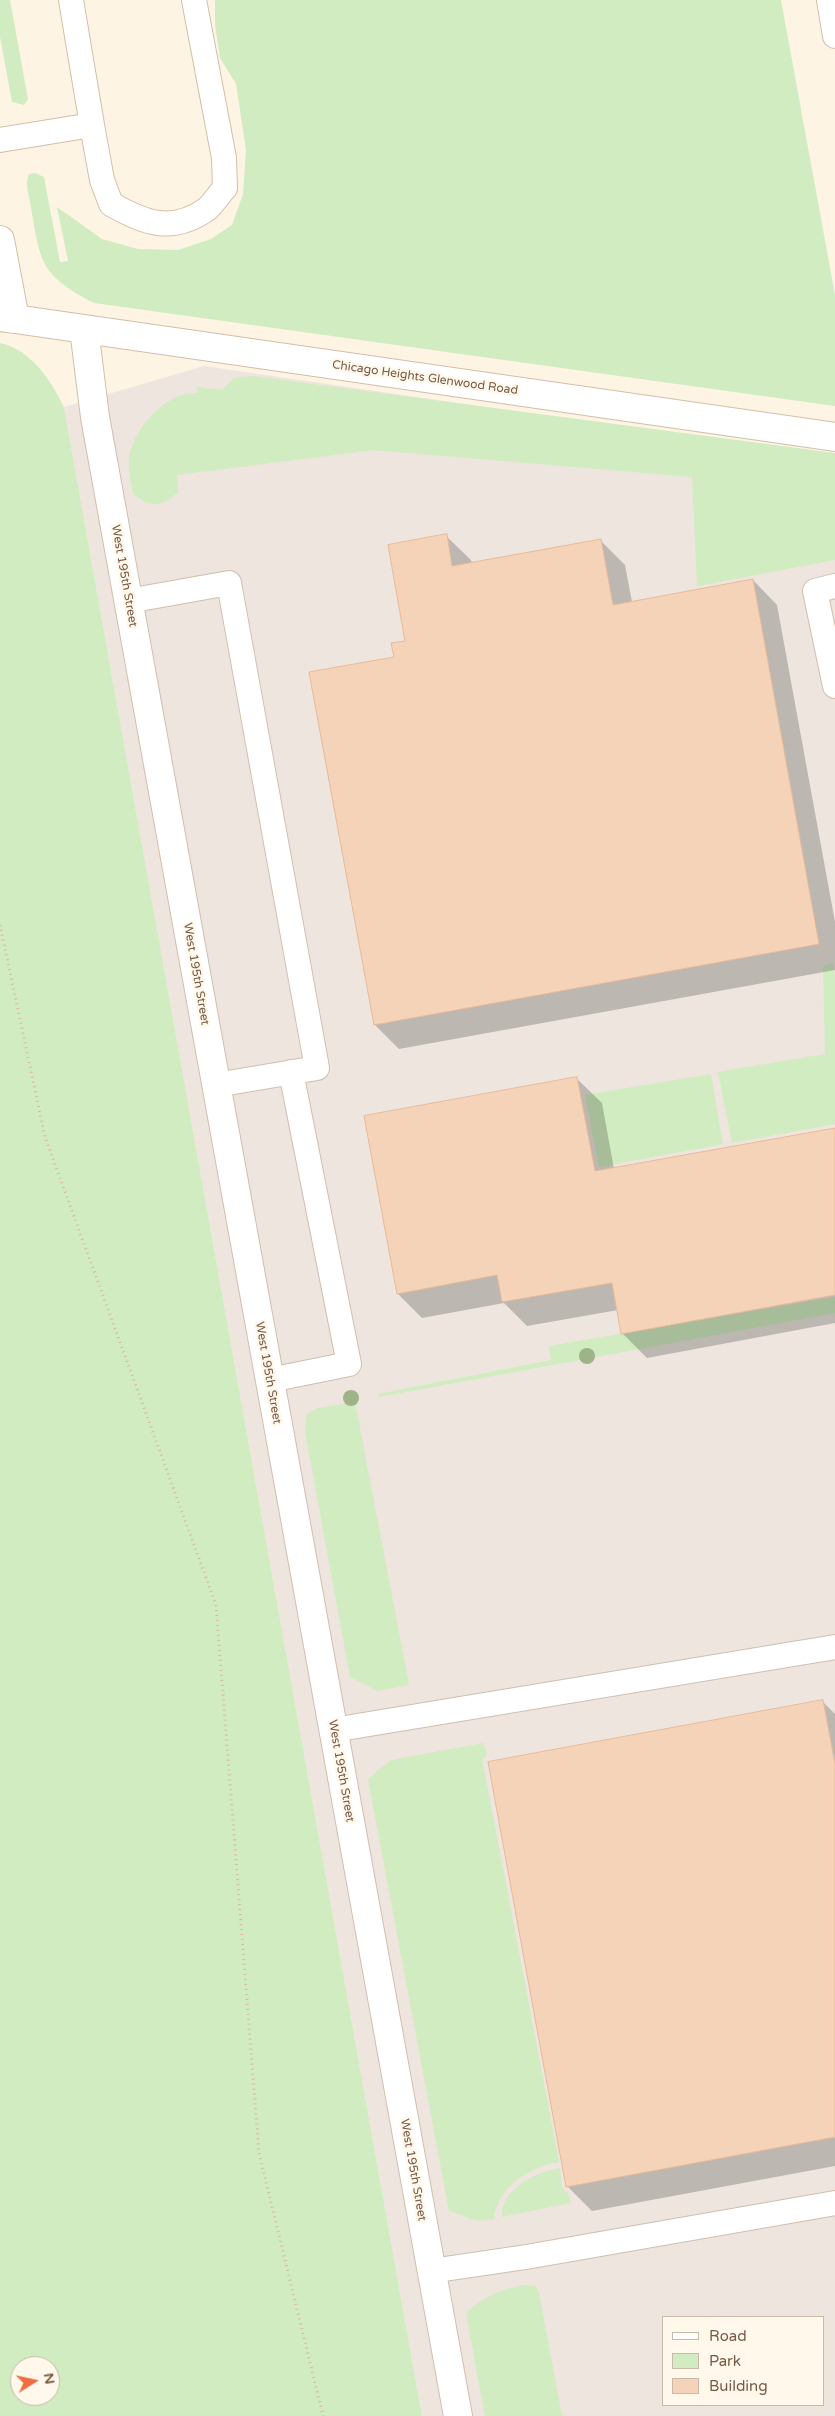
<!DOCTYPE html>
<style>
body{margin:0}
#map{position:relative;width:835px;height:2416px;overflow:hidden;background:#fef4e3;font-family:"Varela Round",sans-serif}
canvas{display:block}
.legend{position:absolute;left:662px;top:2316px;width:162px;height:90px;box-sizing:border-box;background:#fff8eb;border:1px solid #c9b9a9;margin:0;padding:6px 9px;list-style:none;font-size:15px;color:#785a47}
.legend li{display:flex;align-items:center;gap:10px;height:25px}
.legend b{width:25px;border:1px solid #c9b9a9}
.north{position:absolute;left:10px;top:2356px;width:50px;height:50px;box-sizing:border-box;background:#fff8eb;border:1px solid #c9b9a9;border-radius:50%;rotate:80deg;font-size:14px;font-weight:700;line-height:20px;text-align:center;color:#785a47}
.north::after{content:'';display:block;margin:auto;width:18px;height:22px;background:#f06d40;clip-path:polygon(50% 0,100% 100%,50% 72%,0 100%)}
</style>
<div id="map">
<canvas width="835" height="2416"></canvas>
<ul class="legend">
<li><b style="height:6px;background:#fff"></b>Road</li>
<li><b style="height:14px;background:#d1ecc0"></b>Park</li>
<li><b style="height:14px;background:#f5d3b9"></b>Building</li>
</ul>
<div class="north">N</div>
</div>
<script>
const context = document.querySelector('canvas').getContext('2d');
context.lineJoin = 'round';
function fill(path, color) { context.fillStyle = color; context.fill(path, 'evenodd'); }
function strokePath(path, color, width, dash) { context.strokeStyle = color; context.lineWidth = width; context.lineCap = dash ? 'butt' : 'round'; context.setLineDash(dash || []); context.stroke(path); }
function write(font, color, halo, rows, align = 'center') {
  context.font = font + ' "Varela Round",sans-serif'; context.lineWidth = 5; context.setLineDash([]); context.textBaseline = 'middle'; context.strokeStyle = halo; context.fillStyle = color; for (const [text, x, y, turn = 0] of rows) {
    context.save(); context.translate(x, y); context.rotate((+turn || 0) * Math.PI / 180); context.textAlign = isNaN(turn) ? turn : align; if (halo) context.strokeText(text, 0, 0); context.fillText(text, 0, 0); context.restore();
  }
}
fill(new Path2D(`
 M204,366L835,458V2416H422L64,407ZM664,2317H824V2405H664Z`), '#ede5de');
fill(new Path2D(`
 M0,0H10L28,99L24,105L12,102L0,37Z
 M215,0H781L835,295V406L94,303C41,275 41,265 31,208C30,198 24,184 29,174L35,173L44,177L60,262L68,261L57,207L102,239L138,249L178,250L211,239L232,225L243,194L246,150L236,84L220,58L215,25Z
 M0,343C32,350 51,381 64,407L422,2416H0ZM20,2366H50V2396H20Z
 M252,376L835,453V560L697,586L692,477L374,450L177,475L178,492C162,508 150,507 133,494C131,482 128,471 129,459C132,433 155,407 178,396C184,394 191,394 197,393V387L222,390L234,378Z
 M833,963L835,976V1124L732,1143L718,1072L825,1054L823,966Z
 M711,1074L723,1144L599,1167L585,1095Z
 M835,1297V1313L379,1397L378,1394L551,1360L549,1346Z
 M355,1402L409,1685L377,1691L350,1677L305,1431L307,1414L318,1408Z
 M484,1743L487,1756L482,1758L559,2162C529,2167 497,2187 494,2219C468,2224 469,2215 449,2211L368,1779L391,1760Z
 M560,2168L562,2187L569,2195L571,2203L502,2217C500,2189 536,2172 560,2168Z
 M524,2285L536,2286L539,2293L562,2416H485L466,2313C484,2297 500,2289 524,2285Z`), '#d1ecc0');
fill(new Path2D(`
 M446,536L471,560L472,564L600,540L625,565L632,602L753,580L777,605L835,922V970L399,1049L375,1025L395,658L407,642Z
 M577,1079L602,1103L614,1169L835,1129V1323L647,1358L622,1333L618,1310L527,1326L504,1303L422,1318L398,1294Z
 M823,1702L835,1714V2166L592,2211L567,2186Z`), '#0003');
const building = new Path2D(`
 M447,534L452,566L601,539L613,605L753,579L819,944L374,1025L309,672L394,657L391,643L405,641L388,545Z
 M577,1077L595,1171L835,1128V1295L621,1334L612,1283L502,1302L497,1275L397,1294L364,1116Z
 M823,1700L835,1764V2137L566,2187L488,1762Z`);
fill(building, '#f5d3b9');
strokePath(building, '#e9ba98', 1);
const service = new Path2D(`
 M71,0L92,125
 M829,0L835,36
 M0,140L92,125L102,180L111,204C144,223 172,234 207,209C213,204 219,194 225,188L224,158L194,0
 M835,586L815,591L835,686
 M128,601L229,583L317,1068L216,1085
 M270,1380L349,1364L291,1072
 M333,1730L835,1647
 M431,2271L526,2257L835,2203`);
const minor = new Path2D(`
 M0,240L15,319L835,437
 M84,329L95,417L458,2416`);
const tertiary = new Path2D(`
 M0,317L15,319`);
strokePath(service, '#d2beab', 26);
strokePath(minor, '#d2beab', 30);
strokePath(tertiary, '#d2beab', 30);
strokePath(new Path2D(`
 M0,925L45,1137L216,1605L259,2153L323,2416`), '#dab69c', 3, [1, 4]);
strokePath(service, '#fff', 24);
strokePath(minor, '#fff', 28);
strokePath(tertiary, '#fff', 28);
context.fillStyle = '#9eb388';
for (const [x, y] of [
 [587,1356],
 [351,1398]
]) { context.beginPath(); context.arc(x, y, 8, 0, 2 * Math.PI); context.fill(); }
write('12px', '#785a47', '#fff8eb', [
 ["Chicago Heights Glenwood Road",425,378,8],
 ["West 195th Street",124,576,80],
 ["West 195th Street",196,974,80],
 ["West 195th Street",268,1373,80],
 ["West 195th Street",341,1771,80],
 ["West 195th Street",413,2170,80]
]);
</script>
